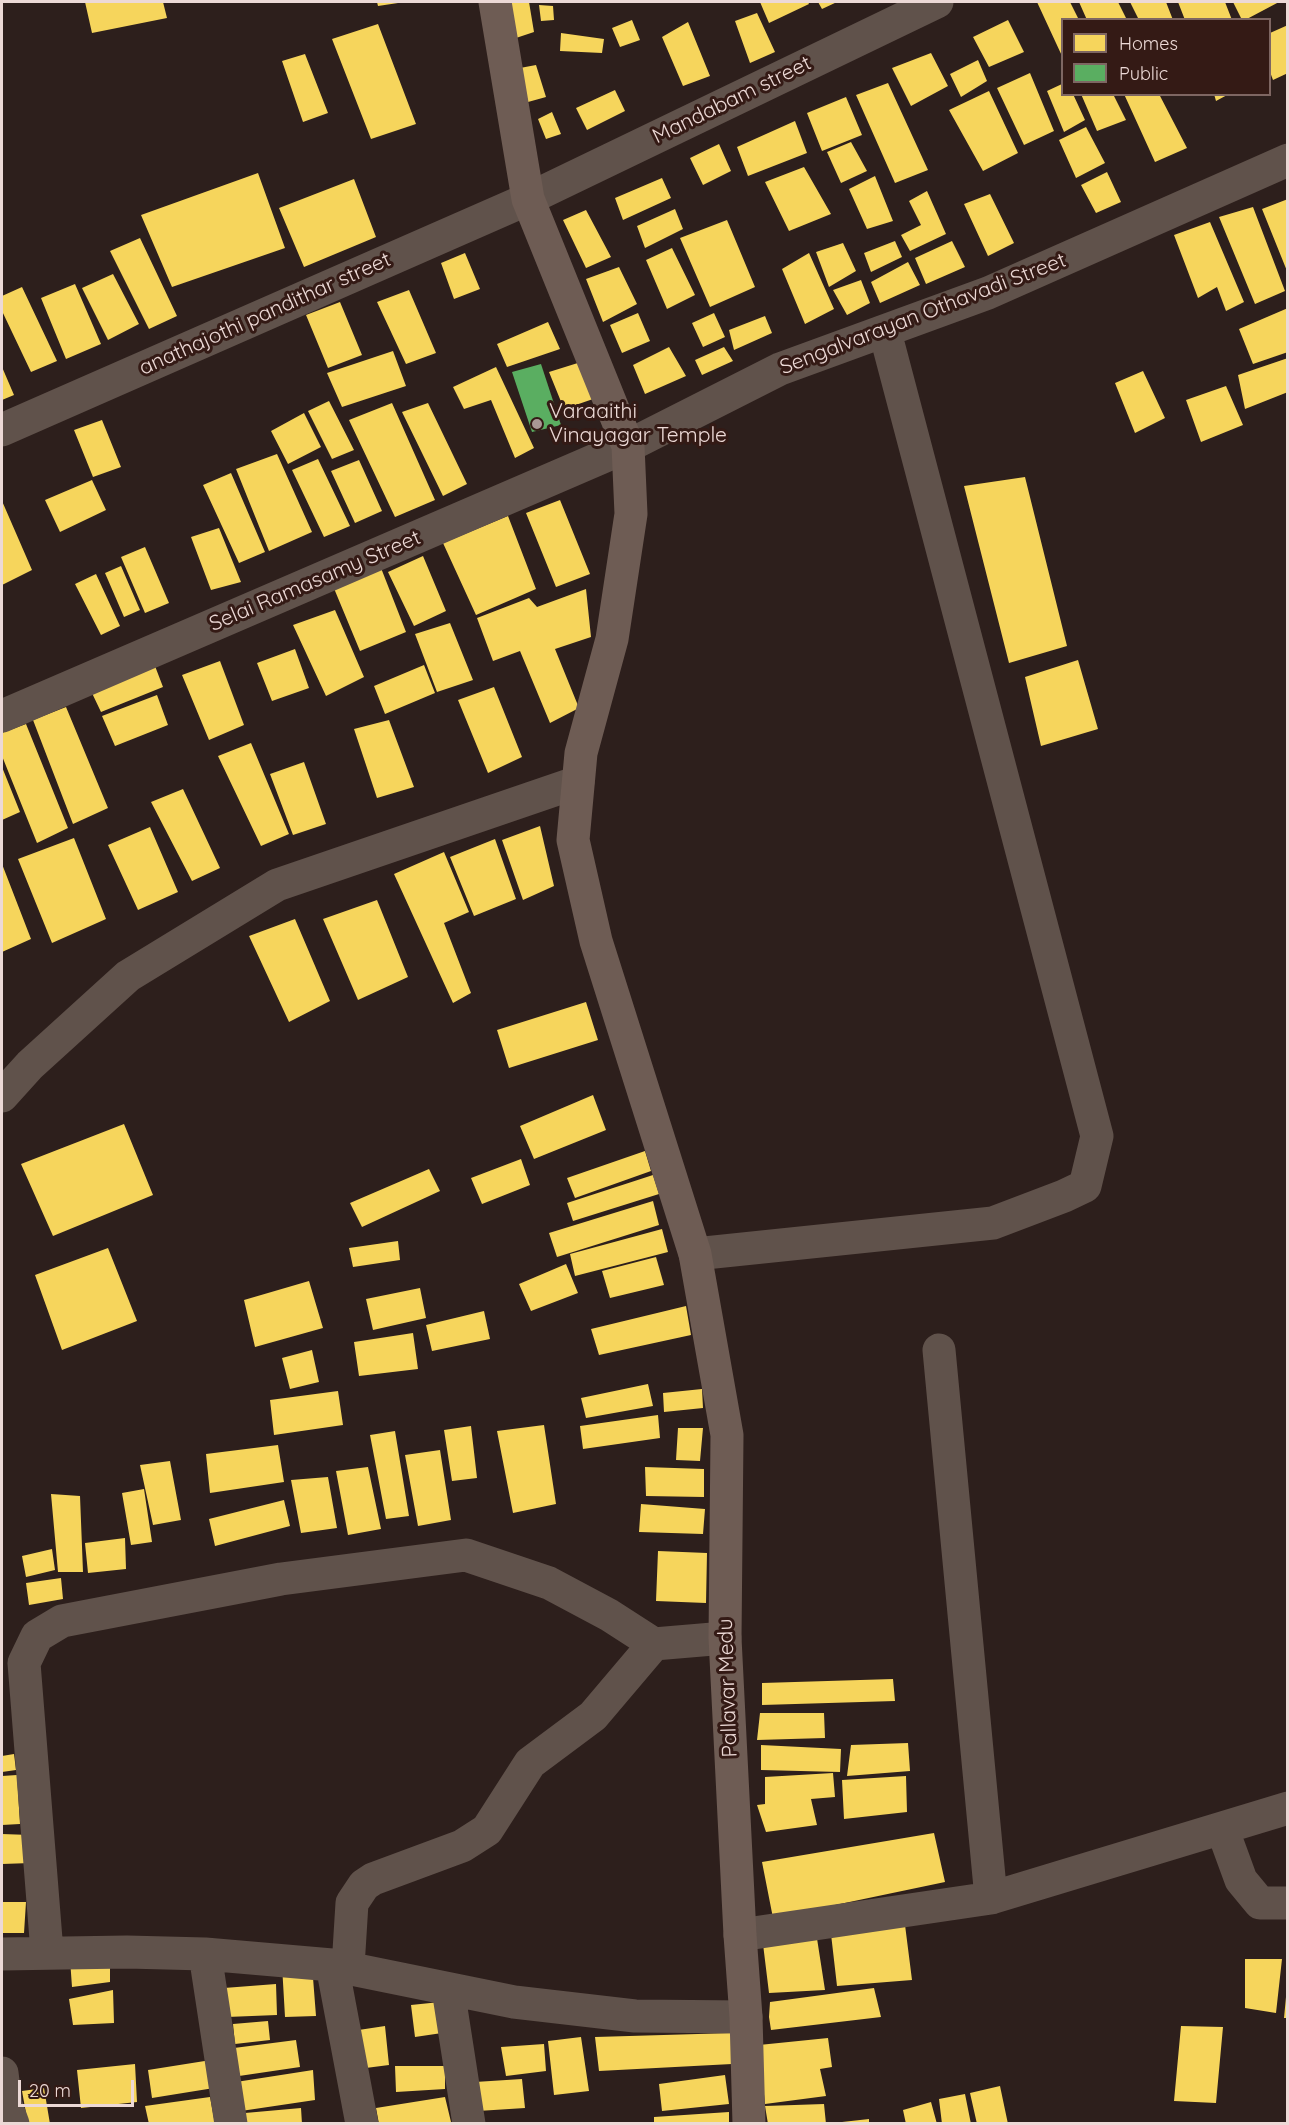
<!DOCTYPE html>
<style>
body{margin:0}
#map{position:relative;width:1289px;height:2125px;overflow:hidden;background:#2d1f1c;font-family:Quicksand,sans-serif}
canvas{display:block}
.frame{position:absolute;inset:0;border:3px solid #ecd9d6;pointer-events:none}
.legend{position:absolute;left:1061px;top:18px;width:210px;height:78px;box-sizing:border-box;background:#341a15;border:2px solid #7e6662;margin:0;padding:8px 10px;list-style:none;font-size:18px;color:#ecd9d6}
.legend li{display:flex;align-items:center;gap:12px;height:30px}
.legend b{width:30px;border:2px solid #7e6662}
.scale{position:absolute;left:18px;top:2080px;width:116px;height:27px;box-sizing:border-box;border:3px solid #ecd9d6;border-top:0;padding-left:8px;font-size:18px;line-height:21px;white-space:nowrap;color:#ecd9d6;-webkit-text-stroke:4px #341a15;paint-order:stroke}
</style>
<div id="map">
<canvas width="1289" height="2125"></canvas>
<div class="frame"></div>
<ul class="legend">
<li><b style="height:16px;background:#f6d55c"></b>Homes</li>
<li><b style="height:16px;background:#5aae61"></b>Public</li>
</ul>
<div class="scale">20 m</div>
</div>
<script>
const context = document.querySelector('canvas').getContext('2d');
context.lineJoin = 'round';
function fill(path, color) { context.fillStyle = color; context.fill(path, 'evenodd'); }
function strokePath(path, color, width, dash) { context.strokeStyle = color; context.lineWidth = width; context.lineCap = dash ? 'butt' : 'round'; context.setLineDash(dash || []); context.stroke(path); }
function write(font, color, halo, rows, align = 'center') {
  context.font = font + ' Quicksand,sans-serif'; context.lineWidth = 6; context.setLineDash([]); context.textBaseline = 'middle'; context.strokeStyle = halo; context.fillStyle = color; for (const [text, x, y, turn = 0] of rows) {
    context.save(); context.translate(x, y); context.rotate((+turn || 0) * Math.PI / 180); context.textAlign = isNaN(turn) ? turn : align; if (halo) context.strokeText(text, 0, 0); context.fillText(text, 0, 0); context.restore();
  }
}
fill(new Path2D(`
 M85,2H163L167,18L92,33Z
 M377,2H398V3L378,6Z
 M529,2L534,32L516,38L509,3Z
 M760,2H808L809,4L769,23Z
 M818,2H837L822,9Z
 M1037,2H1070L1079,20H1062V56Z
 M1079,2H1118L1127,20H1087Z
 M1130,2H1166L1173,20H1139Z
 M1178,2H1225L1232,20H1185Z
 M1233,2H1279L1245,20H1242Z
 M539,5L553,6L554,20L541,21Z
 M757,13L775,52L750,63L735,21Z
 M632,20L640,40L620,47L612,28Z
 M1008,20L1024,52L989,67L973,37Z
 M688,22L710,76L683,86L662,37Z
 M378,24L416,124L371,139L332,39Z
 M1288,25V73L1273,80L1270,72V33Z
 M561,33L604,39L602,53L560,51Z
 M931,53L948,86L911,106L892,68Z
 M305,54L328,113L303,122L282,61Z
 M978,60L987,81L961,97L950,74Z
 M536,65L546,97L528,102L520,68Z
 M1030,73L1054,131L1024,145L997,88Z
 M888,83L928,170L895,183L856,95Z
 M1062,84V94H1073L1085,120L1064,132L1047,91Z
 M615,90L625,111L587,130L576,108Z
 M989,91L1018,153L983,171L949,110Z
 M1081,94H1113L1126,120L1097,131Z
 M1124,94H1159L1187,148L1155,162Z
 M1214,94H1229L1216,101Z
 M846,97L862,135L822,151L807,113Z
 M552,112L561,134L546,139L538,119Z
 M795,121L807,153L748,176L737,147Z
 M1086,127L1105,163L1076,178L1059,140Z
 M851,142L867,171L841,183L827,152Z
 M719,144L731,171L703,185L690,158Z
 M804,167L831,214L789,231L765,182Z
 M1107,172L1121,202L1096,213L1081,185Z
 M258,173L285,248L172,287L141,215Z
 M875,176L893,221L867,229L849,189Z
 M662,178L671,198L623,220L615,198Z
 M354,179L376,237L304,267L279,208Z
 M927,191L946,234L910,251L901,235L921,225L909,201Z
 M990,194L1014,243L988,256L964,204Z
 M1288,199V271H1287L1262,209Z
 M1253,207L1285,291L1255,304L1219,217Z
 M675,209L683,229L645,248L637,226Z
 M586,210L611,257L586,268L563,220Z
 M727,220L755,287L710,307L680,238Z
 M1210,222L1244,302L1226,311L1217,287L1198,298L1174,235Z
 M140,238L177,316L149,329L110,251Z
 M895,241L902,257L871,272L864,253Z
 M952,241L965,267L926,284L915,258Z
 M843,243L856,271L829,287L816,252Z
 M672,248L695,295L667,309L646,260Z
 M465,253L480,289L454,299L441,263Z
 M809,253L834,309L805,324L782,269Z
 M908,262L920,285L880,303L871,282Z
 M619,267L637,304L603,322L586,279Z
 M113,274L139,324L108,340L82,288Z
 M861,280L870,303L847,315L833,290Z
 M75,284L101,344L66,359L41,298Z
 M22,287L57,361L31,372L2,311V296Z
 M409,290L436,353L406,364L377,302Z
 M340,302L362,355L328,368L306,315Z
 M1288,308V352L1253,364L1239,329Z
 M638,313L650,341L622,353L610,325Z
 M714,313L725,337L703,347L692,323Z
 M765,316L772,333L734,350L729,330Z
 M548,322L560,349L507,367L497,344Z
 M669,347L686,376L645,394L633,365Z
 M724,347L733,361L702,375L695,360Z
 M393,351L406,386L342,407L327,373Z
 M1288,358V392L1245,409L1238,375Z
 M581,362L596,398L564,409L549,372Z
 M2,367L14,395L2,400Z
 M496,367L534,448L515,458L491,400L464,409L453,387Z
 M1143,371L1165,418L1135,433L1115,383Z
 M1226,386L1243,425L1201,442L1186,400Z
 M329,401L354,450L332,459L308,411Z
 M392,403L435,500L395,517L349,420Z
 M428,403L467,484L443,496L402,412Z
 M304,413L321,447L288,464L271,431Z
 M102,420L121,467L93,477L74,430Z
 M277,454L312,532L269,551L236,469Z
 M318,459L350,526L324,537L292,470Z
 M359,460L382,511L355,523L331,471Z
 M231,473L265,552L239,563L203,485Z
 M1025,477L1067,646L1009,663L964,486Z
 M92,480L106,510L60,532L45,500Z
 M560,500L590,574L556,587L526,513Z
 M2,501L32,570L2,585Z
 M508,516L536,589L476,615L443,543Z
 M219,528L241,582L211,590L191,537Z
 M145,547L169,603L145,613L121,557Z
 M423,556L446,611L414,626L388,572Z
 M121,566L140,610L124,617L105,573Z
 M381,568L406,632L360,651L333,586Z
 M96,574L120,626L101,635L75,584Z
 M586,589L591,637L555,649L579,708L550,723L520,651L493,661L477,618L529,598L537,607Z
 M335,610L364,677L326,696L293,625Z
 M450,623L473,680L437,692L415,634Z
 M295,649L309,688L272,701L257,663Z
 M1078,660L1098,729L1041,746L1025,677Z
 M220,661L244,725L209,740L182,675Z
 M424,665L435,693L385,714L374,686Z
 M155,666L163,687L101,712L91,691Z
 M494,687L522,757L488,773L458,700Z
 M157,695L168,725L115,746L102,716Z
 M66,707L108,808L73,824L33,720Z
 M389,720L414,787L377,798L354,729Z
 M26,724L68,828L37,843L2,756V733Z
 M251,743L289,834L261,846L218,756Z
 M304,762L326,824L293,835L270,774Z
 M2,767L20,812L2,820Z
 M183,789L220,868L192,881L151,802Z
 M540,826L554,886L523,900L502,840Z
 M150,827L178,892L138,910L108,845Z
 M74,838L106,919L52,943L18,859Z
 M495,839L516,899L474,916L450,857Z
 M444,852L469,912L444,923L471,993L453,1003L394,874Z
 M2,864L31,939L2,952Z
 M377,900L408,977L358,1000L323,919Z
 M295,919L330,1001L289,1022L249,936Z
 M586,1002L598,1040L509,1068L497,1030Z
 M593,1095L606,1130L534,1159L520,1126Z
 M124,1124L153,1195L53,1236L21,1164Z
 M645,1151L651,1171L575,1198L567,1178Z
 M521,1159L530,1185L482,1204L471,1178Z
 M429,1169L440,1191L362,1227L350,1203Z
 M653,1175L659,1194L573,1221L567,1203Z
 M653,1201L659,1225L557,1257L549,1233Z
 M662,1229L668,1252L575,1276L570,1254Z
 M398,1241L400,1260L353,1267L349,1248Z
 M108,1248L137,1321L62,1350L35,1275Z
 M656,1257L664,1285L610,1298L602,1271Z
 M566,1264L578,1293L531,1311L519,1284Z
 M309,1281L323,1328L255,1347L244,1300Z
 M420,1288L426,1318L373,1330L366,1299Z
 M686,1306L691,1335L599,1355L591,1329Z
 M484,1311L490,1339L432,1351L426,1325Z
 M413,1333L418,1369L359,1376L354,1342Z
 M312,1350L319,1382L290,1389L282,1358Z
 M648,1384L653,1406L586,1418L581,1398Z
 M702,1389L703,1408L664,1412L663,1393Z
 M338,1391L343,1425L274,1435L270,1400Z
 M658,1415L660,1438L583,1449L580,1426Z
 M544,1425L556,1504L513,1513L497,1431Z
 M471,1426L477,1478L452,1481L444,1430Z
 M678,1428H703L700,1461L676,1460Z
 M395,1431L409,1516L386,1519L370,1435Z
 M278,1445L284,1482L210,1493L206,1454Z
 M440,1450L451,1520L418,1526L405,1455Z
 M170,1461L181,1520L153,1525L140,1465Z
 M368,1467L381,1529L348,1535L336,1471Z
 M645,1467L704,1469V1497L646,1496Z
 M328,1477L337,1528L301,1533L291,1480Z
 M144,1489L152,1542L131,1545L122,1493Z
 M51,1494L80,1496L83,1572H58Z
 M284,1500L290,1526L215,1546L209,1519Z
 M641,1504L705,1509L703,1534L639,1532Z
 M125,1538L126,1569L88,1573L85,1543Z
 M52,1549L55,1570L26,1577L22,1556Z
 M658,1551L707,1553L706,1603L656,1601Z
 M61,1578L63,1599L29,1605L26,1583Z
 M893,1679L895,1701L762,1705V1683Z
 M760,1713H824L825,1738L757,1740Z
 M908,1743L910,1771L847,1776L851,1745Z
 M761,1745L841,1749L840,1772L761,1770Z
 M14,1754L16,1770L2,1772V1756Z
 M833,1773L835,1797L811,1799L817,1825L766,1832L757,1805L765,1804V1777Z
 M17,1775L20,1824L2,1825V1776Z
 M906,1776L907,1812L844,1819L842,1780Z
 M934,1833L945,1882L773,1918L762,1862Z
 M2,1834L30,1835L31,1863L2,1864Z
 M2,1902H26L24,1933H2Z
 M904,1917L912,1980L837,1986L831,1934Z
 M816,1932L825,1990L769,1993L763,1944Z
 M110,1956V1982L72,1987L70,1959Z
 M1245,1959H1282L1276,2013L1245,2008Z
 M282,1965H312L316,2016L285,2017Z
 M276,1984L277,2015L227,2017L224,1988Z
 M874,1988L881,2017L771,2030L769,2017L770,2002Z
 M113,1990L114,2023L73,2025L69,1999Z
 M1286,1997H1288V2018H1284Z
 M440,2002L442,2033L415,2037L411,2005Z
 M268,2021L270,2040L235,2044L233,2024Z
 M385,2026L389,2065L358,2069L352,2031Z
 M1181,2026L1223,2027L1216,2103L1174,2101Z
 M732,2033V2064L599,2071L595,2037Z
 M581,2037L589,2091L554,2095L548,2041Z
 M828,2038L832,2067L820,2069L826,2096L765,2104L759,2045Z
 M296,2040L300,2067L239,2076L234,2048Z
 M544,2044L546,2071L506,2076L501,2047Z
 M211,2060L214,2088L152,2098L148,2070Z
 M135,2064L137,2102L81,2108L77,2070Z
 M395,2066H445V2089L396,2092Z
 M313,2070L315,2100L241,2111L236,2082Z
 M725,2075L729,2104L662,2111L659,2084Z
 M522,2079L525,2108L478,2111L475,2082Z
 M1000,2086L1008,2124H977L970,2093Z
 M44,2088L50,2124H28L22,2091Z
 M965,2094L971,2124H942L939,2099Z
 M210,2097L215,2124H149L145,2106Z
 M445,2097L451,2122L379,2124L376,2108Z
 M931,2102L937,2124H906L903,2110Z
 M824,2104L826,2124H768L765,2106Z
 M301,2108L302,2124H247L245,2113Z
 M729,2112V2124H654V2117Z
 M869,2119V2124H842V2122Z`), '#f6d55c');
fill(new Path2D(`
 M541,364L561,425L532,432L512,372Z`), '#5aae61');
strokePath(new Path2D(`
 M2,430L528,199L937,2
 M2,716L628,446L780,369L988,293L1288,160
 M2,1096L30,1065L128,976L277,885L578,782
 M695,1254L993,1223L1064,1196L1085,1186L1097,1136L885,332
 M1222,1828L1241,1880L1260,1903H1288
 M991,1898L1288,1808
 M740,1935L991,1898L939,1350
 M47,1952L24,1663L37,1636L62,1621L281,1579L466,1555L549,1583L609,1615L654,1644L725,1638
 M2,1954L127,1952L205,1954L332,1965L514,2002L635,2016L746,2017
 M205,1954L231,2124
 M332,1965L362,2124
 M348,1967L352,1903L364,1885L373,1879L462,1846L487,1830L530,1763L593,1716L654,1644
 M448,1989L469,2124
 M2,2073L6,2105L13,2124`), '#60524b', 33);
strokePath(new Path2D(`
 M495,2L528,199L628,446L631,514L612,639L581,753L573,840L596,941L695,1254L727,1435L725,1638L740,1935L746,2017L749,2124`), '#6e5c54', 33);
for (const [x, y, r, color] of [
 [537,424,6,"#a99895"]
]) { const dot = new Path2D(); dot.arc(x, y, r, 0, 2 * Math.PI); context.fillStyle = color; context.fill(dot); strokePath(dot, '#341a15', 2); }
write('21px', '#ecd9d6', '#341a15', [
 ["Mandabam street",732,100,-26],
 ["anathajothi pandithar street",265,314,-24],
 ["Sengalvarayan Othavadi Street",923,314,-21],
 ["Selai Ramasamy Street",315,581,-23],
 ["Pallavar Medu",728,1688,-92]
]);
write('21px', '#ecd9d6', '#341a15', [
 ["Varaaithi",549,412],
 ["Vinayagar Temple",549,436]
], 'left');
</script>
